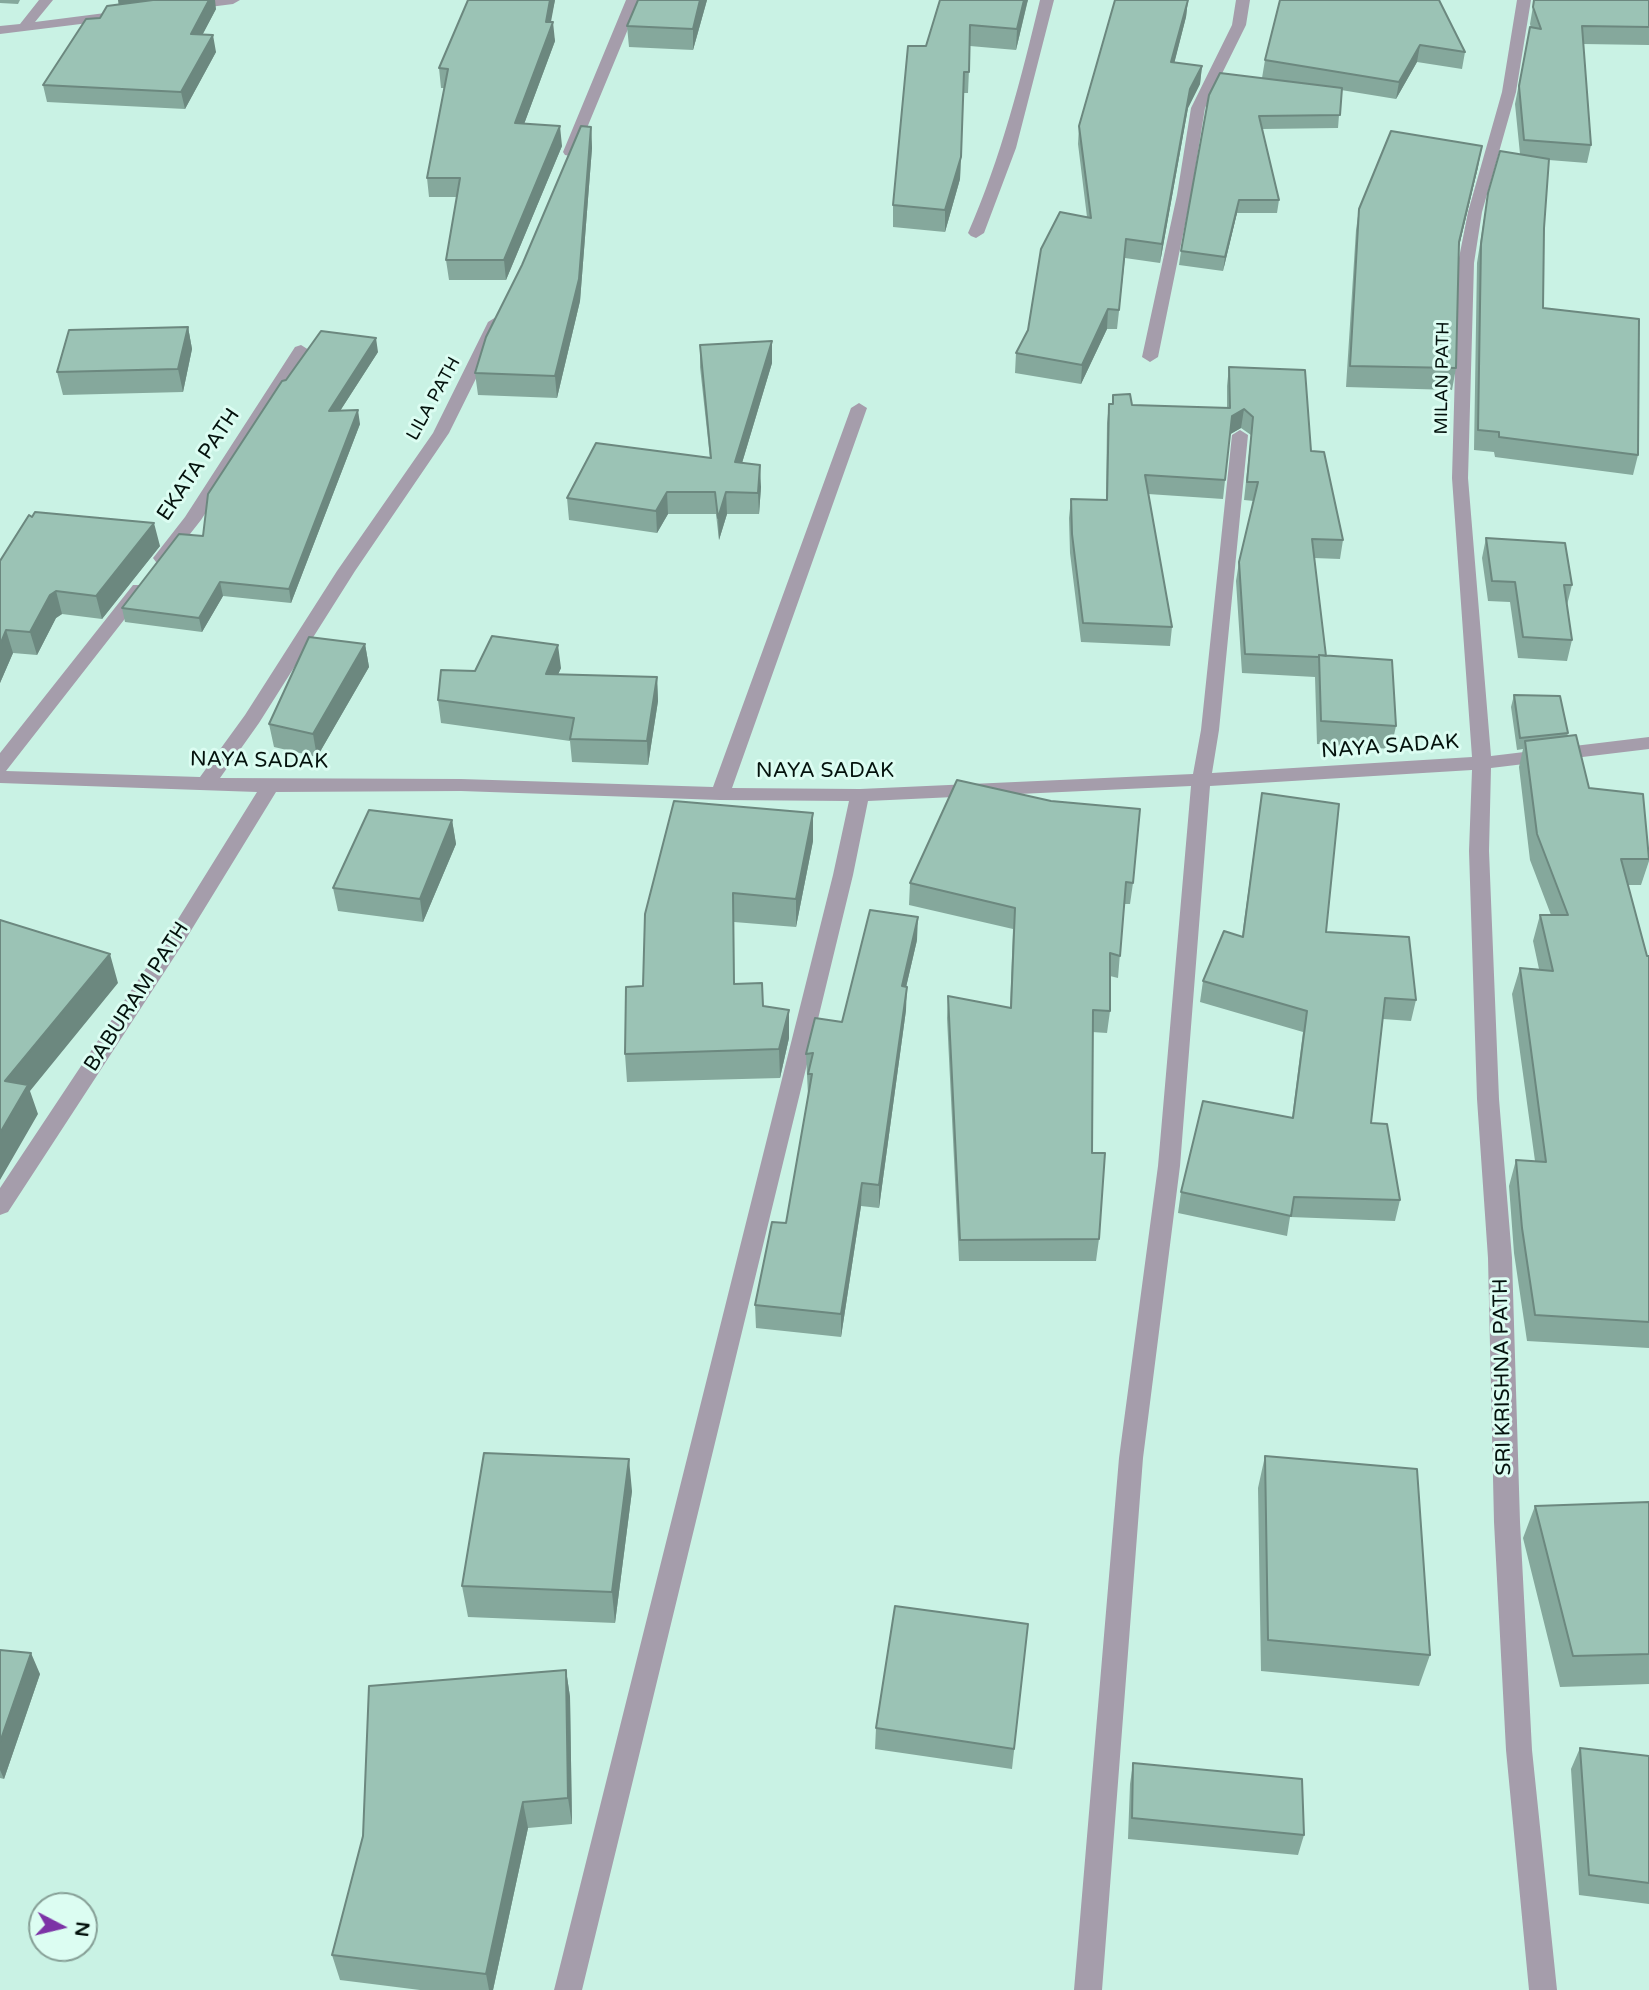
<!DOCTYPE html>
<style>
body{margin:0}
#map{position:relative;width:1649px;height:1990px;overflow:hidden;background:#c9f2e4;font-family:"Varela Round",sans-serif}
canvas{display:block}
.north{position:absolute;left:28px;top:1892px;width:70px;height:70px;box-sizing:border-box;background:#dcfdf2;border:2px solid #869f96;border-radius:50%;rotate:97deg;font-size:19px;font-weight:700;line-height:28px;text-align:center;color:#04120d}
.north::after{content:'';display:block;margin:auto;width:24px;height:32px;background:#7c33a6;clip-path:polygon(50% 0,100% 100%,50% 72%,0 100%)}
</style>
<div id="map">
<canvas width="1649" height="1990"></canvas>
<div class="north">N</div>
</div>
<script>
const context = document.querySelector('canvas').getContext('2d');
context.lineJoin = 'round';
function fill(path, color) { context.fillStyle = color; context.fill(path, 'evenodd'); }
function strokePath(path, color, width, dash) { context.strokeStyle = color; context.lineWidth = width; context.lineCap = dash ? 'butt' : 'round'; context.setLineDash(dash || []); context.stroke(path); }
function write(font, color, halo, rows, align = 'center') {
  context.font = font + ' "Varela Round",sans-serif'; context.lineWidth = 6; context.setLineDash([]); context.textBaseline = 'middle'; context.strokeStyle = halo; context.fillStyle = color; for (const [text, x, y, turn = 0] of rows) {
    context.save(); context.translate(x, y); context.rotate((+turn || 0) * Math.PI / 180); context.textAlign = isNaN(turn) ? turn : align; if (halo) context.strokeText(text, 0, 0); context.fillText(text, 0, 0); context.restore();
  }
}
fill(new Path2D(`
 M39,0H53L35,22L113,12L120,16L113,20L0,34V26L20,24Z
 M202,0H240L233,4L186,10L179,6L181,3Z
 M626,0H640L577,152L570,156L565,155L563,152Z
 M1040,0H1054L1016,148L984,233L976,238L971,236L968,233C1001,158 1021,79 1040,0Z
 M1236,0H1250L1246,25L1205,108L1191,195L1158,357L1150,362L1142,357L1177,195L1191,108L1232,25Z
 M1517,0H1531L1516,92L1482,212L1474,263L1468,478L1491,756L1649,737V749L1491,768L1489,851L1499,1099L1512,1258L1520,1522L1532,1750L1557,1990H1529L1506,1750L1494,1522L1488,1258L1477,1099L1469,851L1472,770L1210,786L1180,1166L1143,1458L1102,1990H1074L1119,1458L1158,1166L1191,786L868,801L853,875L582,1990H554L833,875L849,801L720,800L461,791L276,792L184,942L8,1212L0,1215V1188L170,932L257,792L0,783V753L133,585H145L148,589L145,593L6,771L200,777L245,715L337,571L433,433L488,322L496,317L504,322L449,433L355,571L259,723L220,778L461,779L713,787L851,408L859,403L867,408L732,788L860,789L1193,774L1201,730L1232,435L1240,430L1248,435L1219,730L1212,773L1472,757L1452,478L1458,263L1468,212L1502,92Z
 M301,345L309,350L201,520L168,562H156L153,558L185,517L295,347Z`), '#a59dab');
fill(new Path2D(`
 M0,0H20L18,4L0,3Z
 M555,0L550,22L555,41L524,124L562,146L506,280H449L446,260L457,197H429L427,178L444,88H441L439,68Z
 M638,0H707L693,50L629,47L627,26Z
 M940,0H1028L1016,50L970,46L968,93H963L960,179L945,232L893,227V205Z
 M1188,0L1186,17L1174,63L1202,66L1200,84L1188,108L1160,263L1125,258L1117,329H1107L1081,384L1015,373L1016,353L1087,217L1078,144L1079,126Z
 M1280,0L1465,52L1462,69L1417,62L1396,99L1341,90L1338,128L1262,129L1279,200L1277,213H1237L1223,271L1179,265L1181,251L1262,78L1265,60Z
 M1534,0H1649V45L1583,44L1591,145L1587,163L1549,160L1544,228L1543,308L1638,455L1633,475L1495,457L1494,452L1474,450L1477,263L1488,193L1520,154L1515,104L1530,27L1531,28L1530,24Z
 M119,4L216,9L202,35L216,52L185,109L47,102L43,85L100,18Z
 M591,127L592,148L580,301L557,398L478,395L475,373Z
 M1478,167L1459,246L1456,368L1452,390L1346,387L1356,230L1359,209Z
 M188,327L192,349L183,392L63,395L57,372Z
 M700,345L772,363L742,463L761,487L759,514H727L719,540L716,514H668L657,533L569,520L567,498L710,458L700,367Z
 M378,352L340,411L360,424L291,603L223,596L202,632L125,622L122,608L203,536L286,380Z
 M1229,367L1311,451L1343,540L1340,559L1314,558L1326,656L1396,726L1391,749L1317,744L1315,677L1242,673L1236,581L1239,562L1254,501L1244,500L1251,435L1241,428L1230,434L1223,499L1148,494L1172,627L1170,646L1081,642L1070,553L1069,518L1071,499L1106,500L1107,423L1109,404L1227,408V386Z
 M32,517L160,546L102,619L62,614L56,618L37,655L13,653L0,683V561Z
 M1486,538L1572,585L1567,605L1572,640L1567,661L1518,658L1510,602L1488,601L1482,558Z
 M365,644L369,667L317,757L274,747L269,724Z
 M561,668L558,674L657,677L658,701L648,765L572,762L570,741L441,723L438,700L475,671Z
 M1514,695L1568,733L1567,737L1589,788L1649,855V861L1641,885H1628L1647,956H1649V1348L1527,1341L1514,1253L1509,1186L1516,1160L1535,1161L1512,994L1520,968L1539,969L1533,941L1540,915H1551L1530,860L1519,767L1523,749L1517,750L1511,707Z
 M957,780L1133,883L1130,904H1124L1118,978L1110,976V1011L1107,1033L1092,1032V1153L1099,1239L1096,1261H959L947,1018L948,996L1010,1008L1013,929L909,905L910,883Z
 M1262,793L1326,932L1416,1000L1411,1021L1383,1019L1371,1123L1400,1200L1395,1221L1290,1217L1287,1236L1178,1213L1181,1192L1292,1118L1303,1032L1200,1002L1203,981L1242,936Z
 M813,813V841L796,927L734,922V984L763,1006L789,1010V1038L780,1078L627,1082L625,1054L643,986L645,914Z
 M452,820L456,844L423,922L338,911L333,888Z
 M917,940L906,987V1010L879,1208L861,1206L841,1337L756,1328L755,1305L786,1223L808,1095L806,1054L842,1022Z
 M1265,1456L1430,1655L1419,1686L1261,1671L1258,1488Z
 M632,1491L615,1623L468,1617L462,1586Z
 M1649,1502V1684L1560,1687L1523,1538L1535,1506Z
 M1028,1624L1012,1769L875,1749L876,1728Z
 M0,1650L40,1674L4,1779L0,1778Z
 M566,1670L570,1697L572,1824L528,1828L493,1990H420L340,1980L332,1955Z
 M1580,1748L1649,1756V1904L1579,1895L1571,1769Z
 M1133,1763L1304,1835L1298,1855L1128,1839L1130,1784Z`), '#85a89c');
fill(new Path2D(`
 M118,0H196L119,8Z
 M209,0H215L216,9L194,51L191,34Z
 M550,0H555L548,38L553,22L555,41L517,143L515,123L546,22Z
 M700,0H707L693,50V29Z
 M1024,0H1028L1027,3L1016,50L1017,29Z
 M1188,0L1186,17L1170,80L1171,62Z
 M213,35L216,52L185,109L181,92Z
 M1420,45L1417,62L1396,99L1399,82Z
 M1202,66L1200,84L1188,108L1160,263L1162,244L1190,89Z
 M560,126L562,146L506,280L504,260Z
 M591,127L592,148L580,301L557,398L555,376Z
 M1482,146L1478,167L1455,263L1459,242Z
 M961,157L960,179L945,232V210Z
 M1239,200L1237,213L1223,271L1225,257Z
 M1108,309L1107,329L1081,384L1082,365Z
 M188,327L192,349L183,392L178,369Z
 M376,338L378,352L331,425L329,411Z
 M772,341V363L736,483L735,462Z
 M1244,409L1241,428L1229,435L1232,416Z
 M358,410L360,424L291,603L289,589Z
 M760,465L761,487L759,514L758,493Z
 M667,492L668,514L657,533L656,511Z
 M726,492L727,514L719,540L718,518Z
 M154,523L160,546L102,619L96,596Z
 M220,582L223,596L202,632L199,618Z
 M56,591L62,614L56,618L37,655L30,632L50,595Z
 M6,630L13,653L0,683V645Z
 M365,644L369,667L317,757L313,734Z
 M558,645L561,668L548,697L546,674Z
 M657,677L658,701L648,765L647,741Z
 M813,813V841L796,927V899Z
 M452,820L456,844L423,922L420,899Z
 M918,917L917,940L901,1009L902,986Z
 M110,954L118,983L30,1091L38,1114L0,1180V1133L5,1081Z
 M907,987L906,1010L879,1208V1185Z
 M789,1010V1038L780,1078L779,1049Z
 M862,1183L861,1206L841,1337V1314Z
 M629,1459L632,1491L615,1623L612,1592Z
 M31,1653L40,1674L4,1779L0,1770V1742Z
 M566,1670L570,1697L572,1824L568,1798Z
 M523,1802L528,1828L493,1990H489L486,1974Z`), '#6c887f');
const building = new Path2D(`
 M153,0H209L191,34L213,35L181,92L43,85L86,19L100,18L107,6Z
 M468,0H550L546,22H553L515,123L560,126L504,260H446L460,178H427L448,69L439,68Z
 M638,0H700L693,29L627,26Z
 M940,0H1024L1017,29L970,25L969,72H964L961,157L945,210L893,205L908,46H926Z
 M1115,0H1188L1171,62L1202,66L1190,89L1162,244L1126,239L1119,310L1108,309L1082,365L1016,353L1028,330L1041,249L1060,212L1091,218L1079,126Z
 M1280,0H1439L1465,52L1420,45L1399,82L1265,60Z
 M1534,0H1649V27L1582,26L1591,145L1524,140L1519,86L1530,27L1541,29L1533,7Z
 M1220,73L1342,88L1340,115L1259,116L1279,200H1239L1225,257L1181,251L1209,95Z
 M581,126L591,127L579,279L555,376L475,373L486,337L522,265Z
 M1391,131L1482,146L1459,242L1456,368L1350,366L1359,209Z
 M1500,151L1549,159L1544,228L1543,308L1639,319L1638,455L1499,437V432L1478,430L1481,244L1488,193Z
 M188,327L178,369L57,372L69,330Z
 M321,331L376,338L329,411L358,410L289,589L220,582L199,618L122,608L179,534L203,536L208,494L282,381L286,380Z
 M772,341L735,462L760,465L758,493L726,492L718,518L715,492H667L656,511L567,498L596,443L711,458L700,345Z
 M1229,367L1305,370L1311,451L1324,452L1343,540L1312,539L1326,656L1319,655V657L1245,654L1239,562L1258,482H1247L1253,417L1244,409L1232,416L1225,480L1145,475L1172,627L1083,623L1072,534L1071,499L1107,500L1109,404H1113V395L1130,394L1132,405L1230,408Z
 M35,512L154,523L96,596L56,591L50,595L30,632L6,630L0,645V561L29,515L32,517Z
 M1486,538L1565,543L1572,585H1564L1572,640L1523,637L1515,582L1492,581Z
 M492,636L558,645L546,674L657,677L647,741L570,739L574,718L438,700L441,670L475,671Z
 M309,637L365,644L313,734L269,724Z
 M1319,655L1392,660L1396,726L1321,721Z
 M1514,695L1560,696L1568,733L1520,738Z
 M1576,735L1589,788L1643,794L1649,859H1621L1647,956H1649V1322L1535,1315L1522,1228L1516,1160L1546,1162L1520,968L1553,971L1540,915H1568L1537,834L1525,741Z
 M957,780L1051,801L1140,809L1133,883L1126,882L1120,956L1110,953V1011L1093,1010L1092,1153H1105L1099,1239L960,1240L948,996L1011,1008L1015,908L910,883Z
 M1262,793L1339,804L1326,932L1409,937L1416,1000L1385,998L1371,1123L1387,1124L1400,1200L1294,1197L1291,1216L1181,1192L1203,1101L1293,1118L1307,1011L1203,981L1224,931L1243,937Z
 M674,801L813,813L796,899L733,893L734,984L762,983L763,1006L789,1010L779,1049L625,1054L626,987L643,986L645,914Z
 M369,810L452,820L420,899L333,888Z
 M870,910L918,917L902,986L907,987L879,1185L862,1183L841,1314L755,1305L772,1222L786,1223L812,1074H808L813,1053L806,1054L815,1018L842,1022Z
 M0,920L110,954L5,1081L28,1085L0,1133Z
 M484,1453L629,1459L612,1592L462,1586Z
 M1265,1456L1417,1469L1430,1655L1268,1640Z
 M1649,1502V1654L1573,1656L1535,1506Z
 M895,1606L1028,1624L1014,1749L876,1728Z
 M0,1650L31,1653L0,1742Z
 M566,1670L568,1798L523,1802L486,1974L332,1955L363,1836L369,1686Z
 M1580,1748L1649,1756V1883L1589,1875Z
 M1133,1763L1302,1779L1304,1835L1132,1818Z`);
fill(building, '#9bc3b5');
strokePath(building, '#6c887f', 2);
write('18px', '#04120d', '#dcfdf2', [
 ["MILAN PATH",1443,378,-89],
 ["LILA PATH",434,399,-61]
]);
write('21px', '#04120d', '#dcfdf2', [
 ["EKATA PATH",199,465,-56],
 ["NAYA SADAK",1390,747,-4],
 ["NAYA SADAK",259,761,1],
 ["NAYA SADAK",825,771],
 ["BABURAM PATH",137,997,-57],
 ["SRI KRISHNA PATH",1503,1377,-91]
]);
</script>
